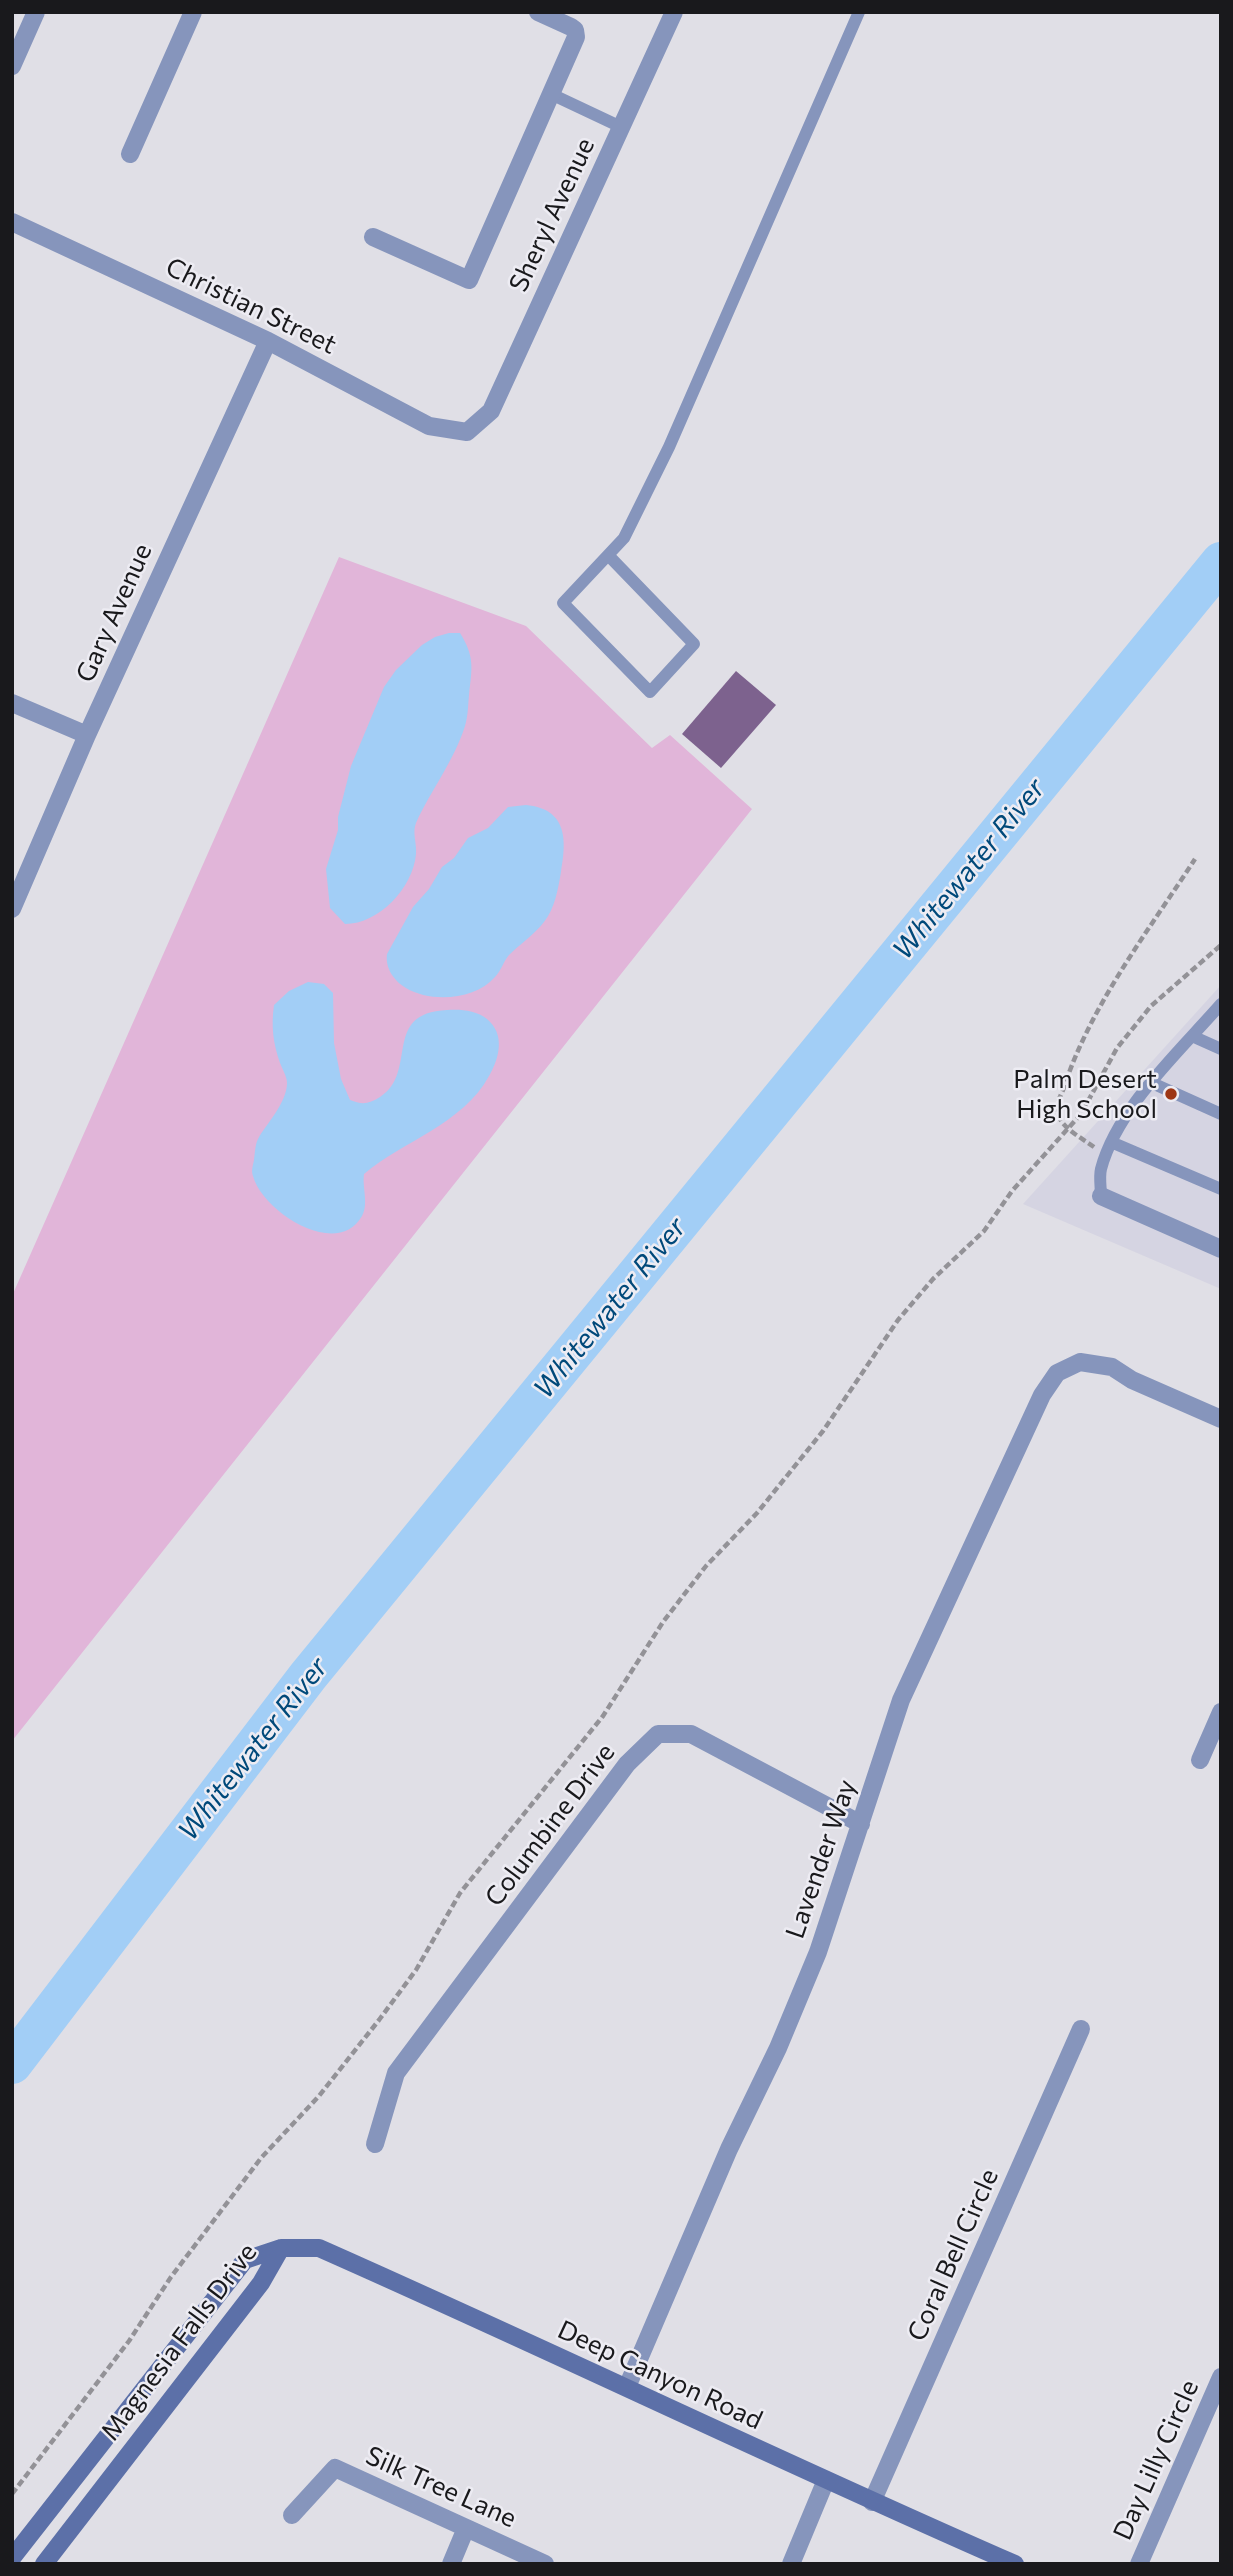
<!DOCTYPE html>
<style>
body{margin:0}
#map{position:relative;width:1233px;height:2576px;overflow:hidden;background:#e0dfe6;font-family:Commissioner,sans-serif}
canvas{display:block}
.frame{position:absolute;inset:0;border:14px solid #19191c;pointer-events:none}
</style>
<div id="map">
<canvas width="1233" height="2576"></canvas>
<div class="frame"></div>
</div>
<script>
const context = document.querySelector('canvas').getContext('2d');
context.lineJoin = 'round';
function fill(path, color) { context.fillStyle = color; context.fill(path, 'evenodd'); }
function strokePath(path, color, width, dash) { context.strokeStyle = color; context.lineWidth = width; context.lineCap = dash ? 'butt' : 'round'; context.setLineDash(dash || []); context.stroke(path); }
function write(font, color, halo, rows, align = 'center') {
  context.font = font + ' Commissioner,sans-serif'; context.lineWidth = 5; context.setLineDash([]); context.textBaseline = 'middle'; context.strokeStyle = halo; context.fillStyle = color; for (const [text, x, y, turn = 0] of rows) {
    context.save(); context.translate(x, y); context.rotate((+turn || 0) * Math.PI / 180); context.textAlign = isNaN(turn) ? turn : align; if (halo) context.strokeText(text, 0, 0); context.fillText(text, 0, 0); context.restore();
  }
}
fill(new Path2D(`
 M1221,985V1289L1023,1204Z`), '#d5d4e2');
fill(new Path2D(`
 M339,557L526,626L652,748L670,735L752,809L12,1741V1296Z`), '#e1b5d9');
fill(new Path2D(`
 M449,633H460C475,657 472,668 469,695C468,706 468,716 465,726C454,761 431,790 416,823C412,833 417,843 416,854C413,888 379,924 345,924L330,908L326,869L338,830V817L351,766L384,687L396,670L422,645L435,637Z
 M526,805C567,809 567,839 561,872C558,889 555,908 544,922C534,935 520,944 509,955C503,962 501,971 495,977C475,1000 431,1003 406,988C394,981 385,968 387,954L413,907L429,889L442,867L454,858L468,838L488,828L508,807Z
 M308,982L324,984L333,993L334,1043L341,1079L350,1100C362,1105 369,1104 380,1097C419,1072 381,1013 447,1010C460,1009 476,1010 487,1019C505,1034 500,1057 489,1076C463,1124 403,1141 364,1174C362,1187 369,1204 362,1216C337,1260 262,1211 253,1176C251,1171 253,1165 254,1160C255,1153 255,1145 258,1139C266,1124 287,1103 287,1083C287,1077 282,1068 280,1063C273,1043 271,1026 274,1005L289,991Z`), '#a2cef6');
strokePath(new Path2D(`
 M12,2064L308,1676L1221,562`), '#a2cef6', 40);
fill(new Path2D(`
 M736,671L776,705L721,768L682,734Z`), '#7d628e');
strokePath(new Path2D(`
 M1094,1147C1082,1138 1059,1127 1057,1111C1056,1104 1060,1097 1063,1090C1090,1006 1147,933 1195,859
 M12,2494L129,2341L171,2277L261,2158L319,2096L379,2020L416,1970L460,1893L603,1716L663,1622L706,1566L757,1513L823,1431L898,1320L933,1279L984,1231L1012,1191L1081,1114L1117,1048L1151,1006L1221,945`), '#939297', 4.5, [7, 3.5]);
strokePath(new Path2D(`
 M551,94L621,127
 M608,555L694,644L650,692L563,603L624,538L669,447L859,12
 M1192,1036L1221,1049
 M1152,1083L1221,1114
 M1111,1142L1221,1189
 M1101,1196C1101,1188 1099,1177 1101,1169C1117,1108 1180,1051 1221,1004`), '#8695bc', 12);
strokePath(new Path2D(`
 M12,66L36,12
 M130,154L193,12
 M12,222L268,341L429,426L467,432L491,411L674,12
 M373,237L469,280L576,37L575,30L571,27L538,12
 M12,703L87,735
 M12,909L87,735L268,341
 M1101,1196L1221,1249
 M1200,1760L1221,1712
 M375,2144L396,2073L627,1764L658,1734H691L861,1824
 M627,2387L729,2149L778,2048L818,1952L901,1700L1042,1395L1057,1373L1080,1362L1112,1367L1132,1380L1221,1419
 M872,2502L1081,2029
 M292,2515L335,2468L545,2564
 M451,2564L466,2528
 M791,2564L826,2480
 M1139,2564L1221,2377`), '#8695bc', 18);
strokePath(new Path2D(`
 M12,2558L245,2260L281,2248H319C552,2351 781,2462 1015,2564
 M44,2564L261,2283L281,2248`), '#5c70a8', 18);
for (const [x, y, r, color] of [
 [1171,1094,7,"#9d3615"]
]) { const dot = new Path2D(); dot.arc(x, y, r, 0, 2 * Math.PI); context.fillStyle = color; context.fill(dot); strokePath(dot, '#edecf3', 2.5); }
write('26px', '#19191c', '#edecf3', [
 ["Sheryl Avenue",552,215,-65],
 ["Christian Street",251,306,26],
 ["Gary Avenue",114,613,-66],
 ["Columbine Drive",550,1825,-53],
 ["Lavender Way",821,1859,-71],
 ["Coral Bell Circle",953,2255,-66],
 ["Magnesia Falls Drive",179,2342,-53],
 ["Deep Canyon Road",660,2375,25],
 ["Day Lilly Circle",1156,2460,-66],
 ["Silk Tree Lane",441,2487,24]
]);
write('26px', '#19191c', '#edecf3', [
 ["Palm Desert",1157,1079],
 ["High School",1157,1109]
], 'right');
write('italic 28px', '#00497a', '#edecf3', [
 ["Whitewater River",969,869,-51],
 ["Whitewater River",610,1308,-51],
 ["Whitewater River",253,1749,-52]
]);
</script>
